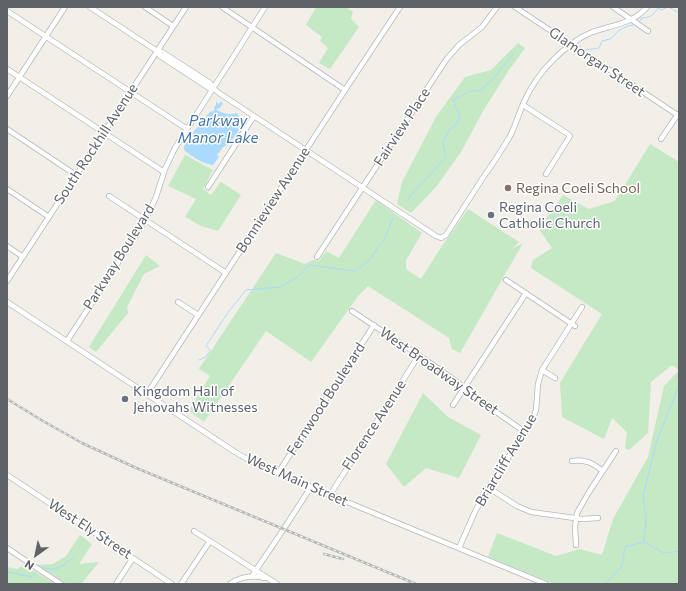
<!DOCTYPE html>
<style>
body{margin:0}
#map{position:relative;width:686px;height:591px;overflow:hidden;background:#f1efe8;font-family:Commissioner,sans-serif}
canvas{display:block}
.frame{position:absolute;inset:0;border:8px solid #5f6368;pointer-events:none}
.north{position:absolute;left:16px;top:535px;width:40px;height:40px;-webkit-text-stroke:3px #fff;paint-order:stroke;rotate:213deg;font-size:11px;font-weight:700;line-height:16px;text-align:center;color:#5f6368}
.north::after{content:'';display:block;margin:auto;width:14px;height:18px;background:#5f6368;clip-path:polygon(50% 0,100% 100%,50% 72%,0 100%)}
</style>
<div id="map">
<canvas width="686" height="591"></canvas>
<div class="frame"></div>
<div class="north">N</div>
</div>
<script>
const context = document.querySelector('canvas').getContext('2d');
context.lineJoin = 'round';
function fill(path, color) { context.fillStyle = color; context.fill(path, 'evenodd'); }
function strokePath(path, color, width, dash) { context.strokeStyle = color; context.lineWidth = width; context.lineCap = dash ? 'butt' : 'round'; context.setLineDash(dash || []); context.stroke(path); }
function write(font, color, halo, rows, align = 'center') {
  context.font = font + ' Commissioner,sans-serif'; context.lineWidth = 3; context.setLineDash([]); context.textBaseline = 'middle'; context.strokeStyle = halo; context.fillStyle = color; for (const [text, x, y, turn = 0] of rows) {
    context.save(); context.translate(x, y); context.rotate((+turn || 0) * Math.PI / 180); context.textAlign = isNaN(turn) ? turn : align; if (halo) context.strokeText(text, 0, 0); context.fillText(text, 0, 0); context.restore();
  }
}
fill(new Path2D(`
 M316,7H346L353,12L351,19L359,27L330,69L319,63L328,48L320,41L322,37L306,25Z
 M518,43L525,48L507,73L482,113L461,152L436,187L411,213L397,204L402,182L436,117L465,77L491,70Z
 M650,144L679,162V584H555L488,557L497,533L556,556L580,549L602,555L613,519L648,457L664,386L679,370L672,365L651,382L648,433L629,450L625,448L627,432L612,418L604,439L562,417L560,383L602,314L531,268L533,260L552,248L539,229L563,195L589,209L615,201Z
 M185,155L213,170L203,189L211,195L221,182L241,195L218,231L201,226L185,217L196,199L168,186Z
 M376,200L422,233L406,260V269L421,279L440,249L468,209L519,242L512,249L523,243L460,353L452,349L449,338L368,286L358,296L311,362L266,331L204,422L189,411L210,376L199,369L276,253L305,264L313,260L319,261L326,251L339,258Z
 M146,255L160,266L144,274L127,307L128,313L96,352L89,347Z
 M423,393L448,417L481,435L459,478L426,468L404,487L386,464Z
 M80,535L92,544L79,564L99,562L81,584H67L38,565L53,564L66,556Z
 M24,565L55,584H7V567L17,569Z`), '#c5e8c5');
fill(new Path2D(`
 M216,101L217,103H218V105L220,102L223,103L220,108L216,109C221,114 231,115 237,113C238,116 241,118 241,121C242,130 230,143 224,147H223L217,155L219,157L213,165C203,164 193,157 184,150V146L194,131L202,123L207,115L210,112L214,111L215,105L216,106Z`), '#aadaff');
strokePath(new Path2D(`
 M669,7L677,12H679
 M640,21L642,18C652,17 653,15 658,8L662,10L667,7
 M585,50L599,48L602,41L610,39L613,37L618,31L628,26L634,25
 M406,201L446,157L443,143L450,128H454L460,117L453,100L468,92L481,90L494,78L514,53
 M199,360L206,357L210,350L206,346L229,311L246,290L280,287L298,277L309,265L355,271L370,260L378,247L384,240L393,218
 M644,542L646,519L643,496L657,440L679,386
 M41,568C46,567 49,570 54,569C62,568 68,561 74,557
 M7,572L32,577L36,572
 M605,584L622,566L625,547L644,542L664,553L679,551`), '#aadaff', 1);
const minor = new Path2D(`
 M90,7L157,51L160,56L209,88L214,89L219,93L436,236L441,238L446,235C459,215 471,196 484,176C493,164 501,151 509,138C515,127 518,116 523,104C530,88 541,72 553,60C564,49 576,39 590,33C610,25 632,25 647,7
 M145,7L173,26
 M222,7L345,90
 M515,7L679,116
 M613,7L648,31
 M7,11L187,129
 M157,51L162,52L210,83L212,85L214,89
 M7,69L164,172
 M7,96L65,7
 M523,105L568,134L570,136L546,174
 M7,129L76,175
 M661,139L678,114
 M208,187L254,116
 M7,189L49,217
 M109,196L226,273
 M7,246L23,257
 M317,257L446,60L459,45L482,27L497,7
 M506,280L575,326
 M7,281L186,7
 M7,302L235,452L254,463L395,522L546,584
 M178,302L198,315
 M352,311L436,367L457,382L489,407L525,432
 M67,341L132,241L147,217L156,197L165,169L175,148L265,7
 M542,370L555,378
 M147,394L345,90L400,7
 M453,405L526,293
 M572,461C586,459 592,463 603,471
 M279,474L282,467L374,325
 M7,475L172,584
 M489,488L517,506L531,512L582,519L598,518
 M330,495L419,355
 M194,531L277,584
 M576,545L575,527L577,513L589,492L616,451
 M7,548L61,584
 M459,548L474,514L483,496L532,421L536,410L538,384L542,370L582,307
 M252,576L283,530L311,487
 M116,584L133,558
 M181,584L210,541
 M230,584C241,576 252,575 265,578`);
strokePath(minor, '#b5b8bc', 6);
strokePath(minor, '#fff', 4.5);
const rail = new Path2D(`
 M7,399L43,421L82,443L134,467L416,584
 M324,554L343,559`);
strokePath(rail, '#b6b7b8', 2.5);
strokePath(rail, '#fff', 1, [3]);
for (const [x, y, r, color] of [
 [508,188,4,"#8d6e63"],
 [491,215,4,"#6b7280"],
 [125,399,4,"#6b7280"]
]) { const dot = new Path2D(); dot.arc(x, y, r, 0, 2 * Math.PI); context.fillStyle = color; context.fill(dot); strokePath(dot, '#fff', 1.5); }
write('14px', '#5f6368', '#fff', [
 ["Glamorgan Street",597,62,34],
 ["Fairview Place",402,127,-57],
 ["South Rockhill Avenue",96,144,-57],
 ["Bonnieview Avenue",273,200,-57],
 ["Parkway Boulevard",119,257,-58],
 ["West Broadway Street",439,371,35],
 ["Fernwood Boulevard",326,399,-57],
 ["Florence Avenue",374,425,-57],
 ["Briarcliff Avenue",506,460,-59],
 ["West Main Street",297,480,24],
 ["West Ely Street",90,529,33]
]);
write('14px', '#785e54', '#fff', [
 ["Regina Coeli School",516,188]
], 'left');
write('14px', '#5b616d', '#fff', [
 ["Regina Coeli",499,207],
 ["Catholic Church",499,223],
 ["Kingdom Hall of",133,391],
 ["Jehovahs Witnesses",133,407]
], 'left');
write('italic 15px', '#4174aa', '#fff', [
 ["Parkway",218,121],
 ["Manor Lake",218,138]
]);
</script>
